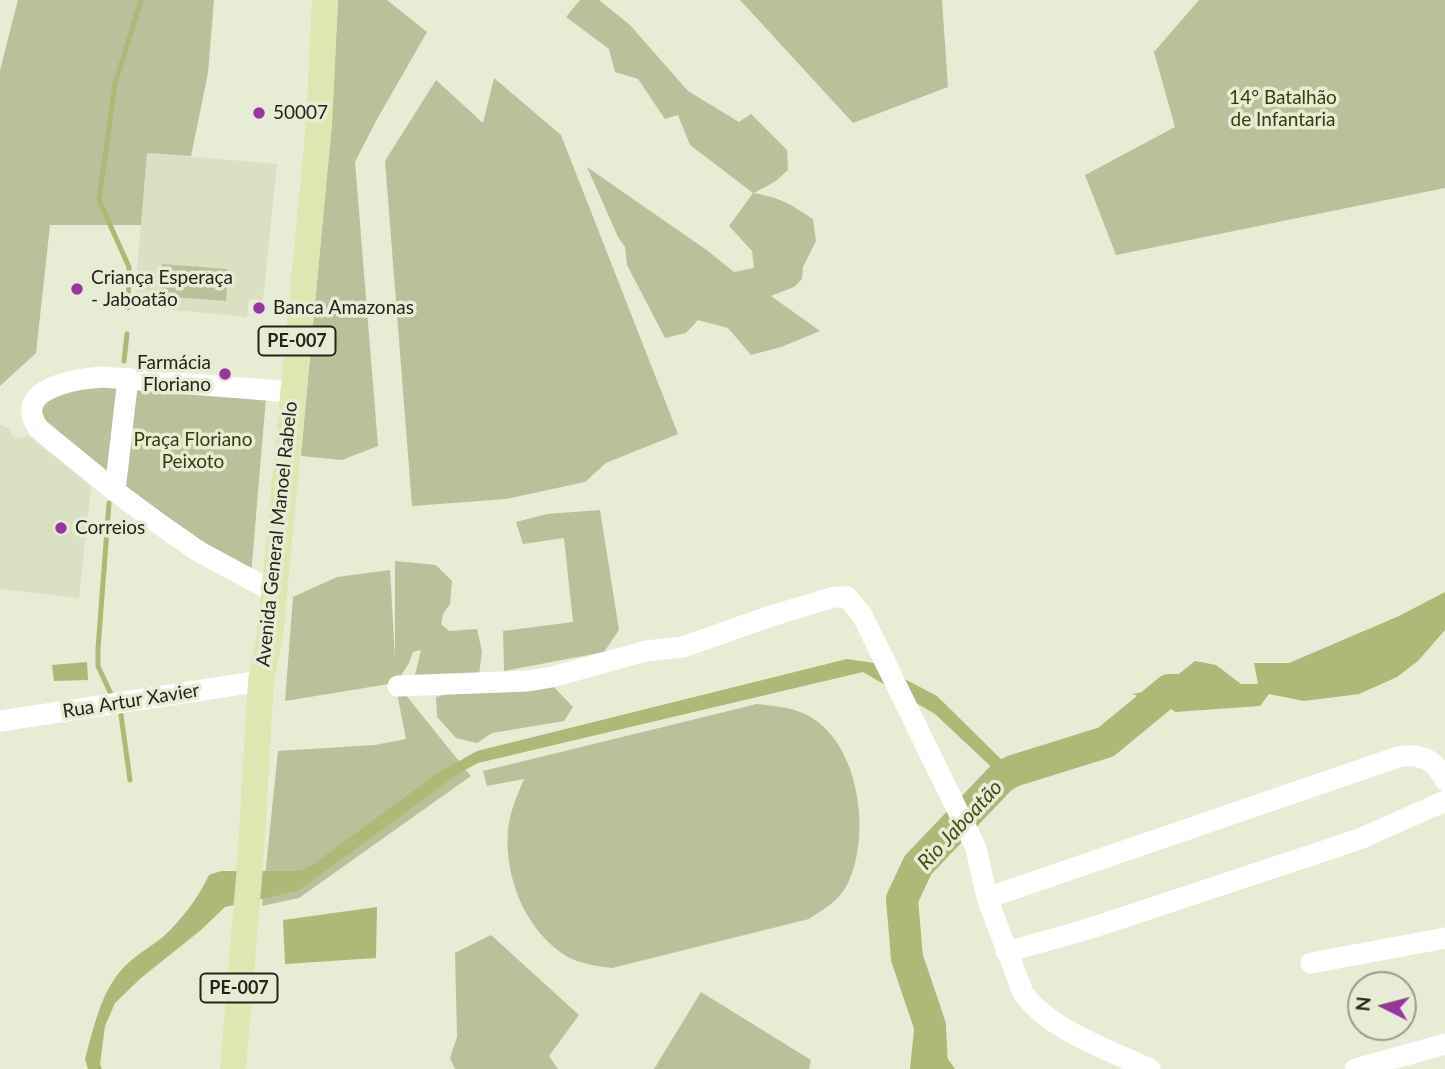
<!DOCTYPE html>
<meta charset="utf-8">
<style>
body{margin:0}
#map{position:relative;width:1445px;height:1069px;overflow:hidden;background:#e7ecd5;font-family:Lato,sans-serif}
canvas{display:block}
.north{position:absolute;left:1347px;top:971px;width:70px;height:70px;box-sizing:border-box;background:#e7ecd5;border:2px solid #999c8b;border-radius:50%;rotate:276deg;font-size:19px;font-weight:700;line-height:28px;text-align:center;color:#23251c}
.north::after{content:'';display:block;margin:auto;width:24px;height:32px;background:#98369d;clip-path:polygon(50% 0,100% 100%,50% 72%,0 100%)}
</style>
<div id="map">
<canvas width="1445" height="1069"></canvas>
<div class="north">N</div>
</div>
<script>
const context = document.querySelector('canvas').getContext('2d');
context.lineJoin = 'round';
function fill(path, color) { context.fillStyle = color; context.fill(path, 'evenodd'); }
function strokePath(path, color, width, dash) { context.strokeStyle = color; context.lineWidth = width; context.lineCap = dash ? 'butt' : 'round'; context.setLineDash(dash || []); context.stroke(path); }
function write(font, color, halo, rows, align = 'center') {
  context.font = font + ' Lato,sans-serif'; context.lineWidth = 7; context.setLineDash([]); context.textBaseline = 'middle'; context.strokeStyle = halo; context.fillStyle = color; for (const [text, x, y, turn = 0] of rows) {
    context.save(); context.translate(x, y); context.rotate((+turn || 0) * Math.PI / 180); context.textAlign = isNaN(turn) ? turn : align; if (halo) context.strokeText(text, 0, 0); context.fillText(text, 0, 0); context.restore();
  }
}
fill(new Path2D(`
 M147,153L277,164L263,300L249,299L247,317L134,306Z
 M0,425L8,428L15,439L29,436L91,486L79,598L0,589Z`), '#dae0c2');
fill(new Path2D(`
 M18,0H214L208,73L191,156L147,153L141,225H50L36,353L0,386V70Z
 M338,0H387L427,32L376,121L355,162L378,446L342,460L301,456L332,117Z
 M580,0H599L630,25L688,91L739,122L751,114L787,150L788,170L776,181L754,193C784,199 788,203 813,219L816,241L803,267L802,279L794,287L771,296L820,331L781,347L751,355L728,328L698,320L686,333L665,338L627,265L625,247L618,237L587,167L708,251L734,272L754,268L752,251L729,226L753,193L690,145L678,115L665,119L638,79L615,72L609,49L566,17Z
 M740,0H942L948,87L853,123Z
 M1199,0H1445V188L1116,255L1085,175L1175,127L1154,52Z
 M494,78L561,135L678,434L606,463L585,482L506,499L412,506L385,161L436,80L483,123Z
 M162,264L228,269L226,301L160,296Z
 M127,376L267,386L251,575L38,426L34,401Z
 M600,510L619,630L604,652L504,671L503,631L573,622L564,538L523,544L516,522L547,514Z
 M395,561L436,565L452,581L450,604L443,614L441,624L449,631L477,629L482,652L479,675L550,683L573,707L564,721L492,733L477,743L456,738L437,717L436,697L447,694L415,675L421,650L413,652L409,663L396,683L471,776L299,898L262,906L278,751L375,745L406,739L395,683L285,701L293,597L337,577L390,570L395,659Z
 M757,704C774,706 790,707 805,714C859,739 872,834 848,883C840,900 824,909 809,919L612,968C597,966 580,964 566,956C525,930 504,877 508,830C510,811 517,796 524,779L487,786L483,771Z
 M491,935L579,1015L549,1056L558,1069H455L450,1058L457,1037L455,953Z
 M701,992L811,1060L809,1069H654Z`), '#bac19a');
fill(new Path2D(`
 M1445,592V630L1418,661L1397,677L1359,694L1304,701L1269,694L1260,706L1175,712L1166,705L1132,694L1160,689L1195,661L1216,665L1241,684H1258L1254,663H1289L1399,616Z
 M847,659L874,663L937,696L1013,771L1002,777L935,714L863,672L478,763L461,772L298,891L225,907L201,930L141,978L115,1003L105,1026L100,1064L102,1069H88L85,1059C94,1027 101,990 125,966C137,954 152,946 164,936C183,918 198,898 209,875L221,871H300L314,864L436,774L477,751Z
 M87,662L88,680L54,681L52,665Z
 M377,907L376,958L285,964L283,920Z
 M904,947L941,1017L945,1055L955,1069H910L914,1030Z`), '#aeb877');
strokePath(new Path2D(`
 M128,308L129,267L99,200L115,84L141,0
 M124,361L127,334
 M109,503L98,649V666L111,694
 M121,715L130,780`), '#aeb877', 5);
strokePath(new Path2D(`
 M932,1069L930,1026L907,958L902,899L918,865L1002,777L1013,771L1106,742L1169,690H1192`), '#aeb877', 32);
strokePath(new Path2D(`
 M115,491L128,378
 M274,592L198,551L166,529L115,491L39,429C10,389 75,379 102,377L292,392
 M398,686L528,681L552,677L646,651L683,647L771,616L834,597H847L862,615L976,848L987,898L1023,993C1048,1029 1110,1051 1150,1069
 M0,721L261,681
 M987,898L1398,757C1419,753 1435,759 1445,780
 M1006,952L1085,930L1324,851L1362,838L1445,801
 M1311,963L1445,938
 M1355,1069L1445,1044`), '#fff', 21);
strokePath(new Path2D(`
 M233,1069L250,866L261,681L270,636L319,125L325,0`), '#dfe6b2', 26);
for (const [x, y, r, color] of [
 [259,113,7,"#98369d"],
 [77,289,7,"#98369d"],
 [259,308,7,"#98369d"],
 [225,374,7,"#98369d"],
 [61,528,7,"#98369d"]
]) { const dot = new Path2D(); dot.arc(x, y, r, 0, 2 * Math.PI); context.fillStyle = color; context.fill(dot); strokePath(dot, '#e7ecd5', 2.5); }
for (const [x, y, w] of [
 [297,341,77],
 [239,988,77]
]) { const box = new Path2D(); box.roundRect(x - w / 2, y - 14.5, w, 29, 5); context.fillStyle = '#e7ecd5'; context.fill(box); strokePath(box, '#23251c', 2); }
write('bold 18px', '#23251c', null, [
 ["PE-007",297,341],
 ["PE-007",239,988]
]);
write('19px', '#373d0a', '#e7ecd5', [
 ["14° Batalhão",1283,98],
 ["de Infantaria",1283,120],
 ["Praça Floriano",193,440],
 ["Peixoto",193,462]
]);
write('19px', '#23251c', '#e7ecd5', [
 ["50007",273,113],
 ["Criança Esperaça",91,278],
 ["- Jaboatão",91,300],
 ["Banca Amazonas",273,308],
 ["Farmácia",211,363,"right"],
 ["Floriano",211,385,"right"],
 ["Correios",75,528]
], 'left');
write('19px', '#23251c', '#e7ecd5', [
 ["Avenida General Manoel Rabelo",277,534,-84],
 ["Rua Artur Xavier",131,701,-9]
]);
write('italic 21px', '#464c1c', '#e7ecd5', [
 ["Rio Jaboatão",960,825,-47]
]);
</script>
